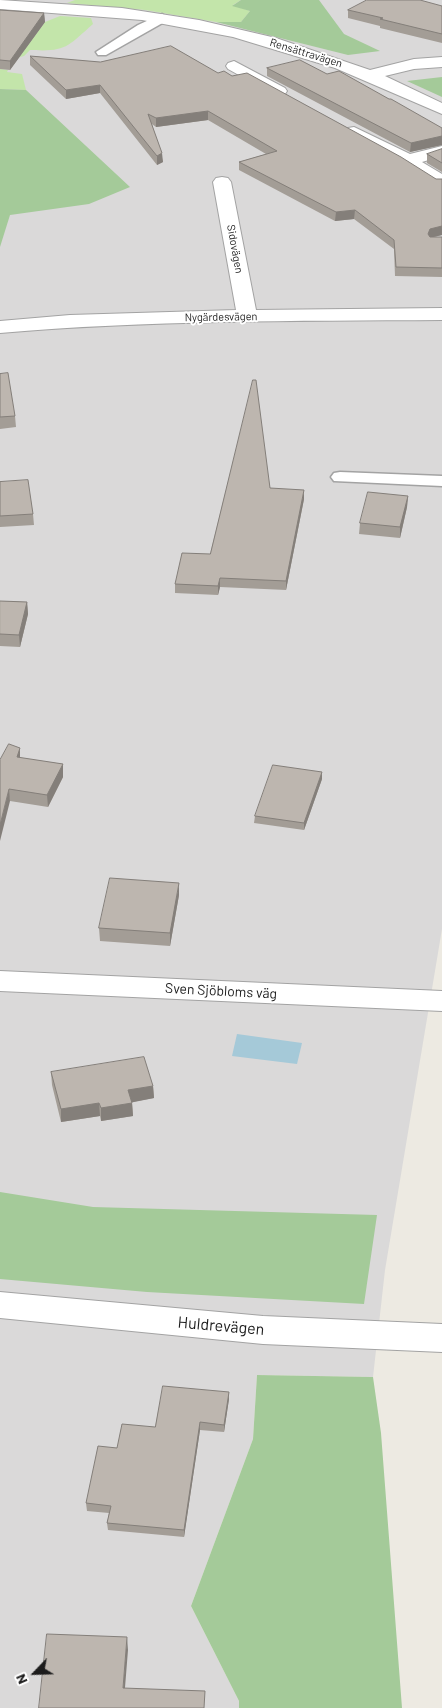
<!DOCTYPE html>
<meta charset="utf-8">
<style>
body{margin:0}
#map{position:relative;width:442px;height:1708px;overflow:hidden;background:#edeae2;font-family:Barlow,sans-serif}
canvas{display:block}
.north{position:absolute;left:10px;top:1648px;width:50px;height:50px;-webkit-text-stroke:4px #fff;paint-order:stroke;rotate:246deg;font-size:14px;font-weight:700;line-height:20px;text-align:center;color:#1c1c1c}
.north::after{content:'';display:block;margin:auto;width:18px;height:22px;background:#1c1c1c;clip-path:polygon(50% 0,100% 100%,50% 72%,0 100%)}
</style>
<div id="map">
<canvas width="442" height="1708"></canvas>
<div class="north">N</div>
</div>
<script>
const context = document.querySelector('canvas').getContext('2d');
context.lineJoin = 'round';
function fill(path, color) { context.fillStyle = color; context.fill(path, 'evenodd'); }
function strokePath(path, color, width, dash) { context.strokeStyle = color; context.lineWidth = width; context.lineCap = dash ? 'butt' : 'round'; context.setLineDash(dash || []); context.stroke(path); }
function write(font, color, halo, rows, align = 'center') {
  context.font = font + ' Barlow,sans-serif'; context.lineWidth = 4; context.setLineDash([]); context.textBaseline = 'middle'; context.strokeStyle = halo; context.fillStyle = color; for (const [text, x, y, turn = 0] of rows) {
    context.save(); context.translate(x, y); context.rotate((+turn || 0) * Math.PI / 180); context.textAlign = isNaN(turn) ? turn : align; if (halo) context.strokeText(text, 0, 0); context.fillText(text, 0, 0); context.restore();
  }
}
fill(new Path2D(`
 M0,0H442V929L385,1270L373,1377L257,1375L253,1439L191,1606L239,1701V1708H0Z`), '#dad9d9');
fill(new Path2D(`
 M75,0H241L233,5L250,11L241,22H216L145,10L67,3Z
 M60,16L91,18L93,24C67,47 66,52 30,50L24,56L17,58L0,31L36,34L45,22Z
 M0,69L8,70L7,72L22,74L26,90L0,89Z`), '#c3e5aa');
fill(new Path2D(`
 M241,0H319L344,34L380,51L348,55L216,22H241L250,11L232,6Z
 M442,77V97L407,81Z
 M0,89L26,90L130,187L89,204L10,215L0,247Z
 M0,1192L93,1207L377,1215L364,1304L147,1292L0,1279Z
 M257,1375L373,1377L381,1433L402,1708H239V1701L191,1606L253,1439Z`), '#a4ca99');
fill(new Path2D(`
 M237,1034L302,1043L297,1064L232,1056Z`), '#a5c9d8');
const service = new Path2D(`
 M162,14L168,18L166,21L106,55H98L96,52L138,25Z
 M340,472L442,476V486L334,481L331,477L334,473Z`);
const minor = new Path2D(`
 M0,0L122,8L199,20L276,38L370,70L414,59L442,57V67L414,69L385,76L442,103V114L335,68L233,37L142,20L0,9Z
 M234,61L285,88L287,91L285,94H273L228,69L226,66L228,63Z
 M354,127L410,154L442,146V156L422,162L442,174V187L436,186L402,164L348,136L345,132L348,128Z
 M222,177L228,178L231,182L256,310L442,308V320C295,321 147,320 0,333V321L70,315L236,310L213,182L216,178Z
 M0,971L442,991V1011L0,991Z
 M0,1292L263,1316L442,1324V1352L263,1344L0,1318Z`);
strokePath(service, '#a3a3a3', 3);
strokePath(minor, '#a3a3a3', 2);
fill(service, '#fff');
fill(minor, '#fff');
fill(new Path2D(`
 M442,6V43L380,28V26L348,18V10Z
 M0,10L44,13L45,22L10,70L0,69Z
 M30,56L218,73L232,76L436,179H442V235L434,237H442V277L395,276L394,249L354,219L335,221L239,170V162L266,154L208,120L156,127L152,124L163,162L157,165L100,93L66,99L30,65Z
 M267,68L327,74L389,99L442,136V145L410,152L267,76Z
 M442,149V172L427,163V154Z
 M0,374L15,416L16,427L0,429Z
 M0,482L33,514L34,525L0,527Z
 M270,488L304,499L286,590L220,587L218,595L175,593V584L210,554Z
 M408,496L407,507L400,538L359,534L360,523Z
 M0,601L27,602L28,614L20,647L0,646Z
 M20,748V758L63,764V777L48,807L10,801L0,760Z
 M322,779L304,830L254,823L255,816Z
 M179,895L170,946L100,941L99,928Z
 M51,1072L153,1086L154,1098L132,1102L133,1116L101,1121L100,1116L61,1122L52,1085Z
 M229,1392V1399L224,1432L200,1430L184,1537L108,1530L107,1523L109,1513L87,1511L86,1503L117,1448L155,1427Z`), '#a39d96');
fill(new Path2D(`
 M44,13L45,22L10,70V61Z
 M100,85V93L66,99V90Z
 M208,111V120L156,127V118Z
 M442,136V145L410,152L411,143Z
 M162,153L163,162L157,165V156Z
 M355,210L354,219L335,221L336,212Z
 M442,226V235L429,238L428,234L430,229Z
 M304,490V499L286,590V581Z
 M408,496L407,507L400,538V527Z
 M220,578V587L218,595V586Z
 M27,602L28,614L20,647L19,635Z
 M20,748V760L17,757Z
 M63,764V777L48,807L47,795Z
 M322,772V779L304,830V823Z
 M9,789L10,801L0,841V825Z
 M179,883V895L170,946V933Z
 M153,1086L154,1098L129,1103L128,1090Z
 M99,1103L100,1116L61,1122V1109Z
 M132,1103L133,1116L101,1121V1108Z
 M229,1392V1399L224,1432V1425Z
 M200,1422V1430L184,1537V1530Z
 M127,1637L128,1650L124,1700L123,1688Z`), '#847f7a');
const building = new Path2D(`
 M367,0H420L442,6V34L380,19L383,18L348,10Z
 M0,10L44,13L10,61L0,60Z
 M171,46L218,73L224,71L232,76L247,73L401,157L436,179H442V226L430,229L428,234L430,237H442V268L396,267L394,240L355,210L336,212L239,162L277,151L208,111L156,118L148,114L162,153L157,156L100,85L66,90L30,56L100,62Z
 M300,60L327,74L339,71L389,99H391L442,128V136L411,143L267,68Z
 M442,149V163L427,154Z
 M8,373L15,416L0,417V374Z
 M253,380H256L270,488L304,490L286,581L220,578L218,586L175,584L182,553L210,554Z
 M28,480L33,514L0,516V482Z
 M368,492L408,496L400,527L360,523Z
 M0,601L27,602L19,635L0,634Z
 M9,744L20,748L17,757L63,764L47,795L9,789L0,825V760Z
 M273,765L322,772L304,823L255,816Z
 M110,878L179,883L170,933L99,928Z
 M144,1057L153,1086L128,1090L132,1103L101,1108L99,1103L61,1109L51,1072Z
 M163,1386L229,1392L224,1425L200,1422L184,1530L107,1523L111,1506L86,1503L98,1446L117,1448L122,1424L155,1427Z
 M47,1634L127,1637L123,1688L205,1691L204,1708H39Z`);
fill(building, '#bdb6af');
strokePath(building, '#847f7a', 1);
write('11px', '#1c1c1c', '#fff', [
 ["Rensättravägen",306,53,17],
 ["Sidovägen",235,249,80],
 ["Nygärdesvägen",221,317,-1]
]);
write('14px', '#1c1c1c', '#fff', [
 ["Sven Sjöbloms väg",221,991,3]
]);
write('16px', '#1c1c1c', '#fff', [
 ["Huldrevägen",221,1326,5]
]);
</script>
